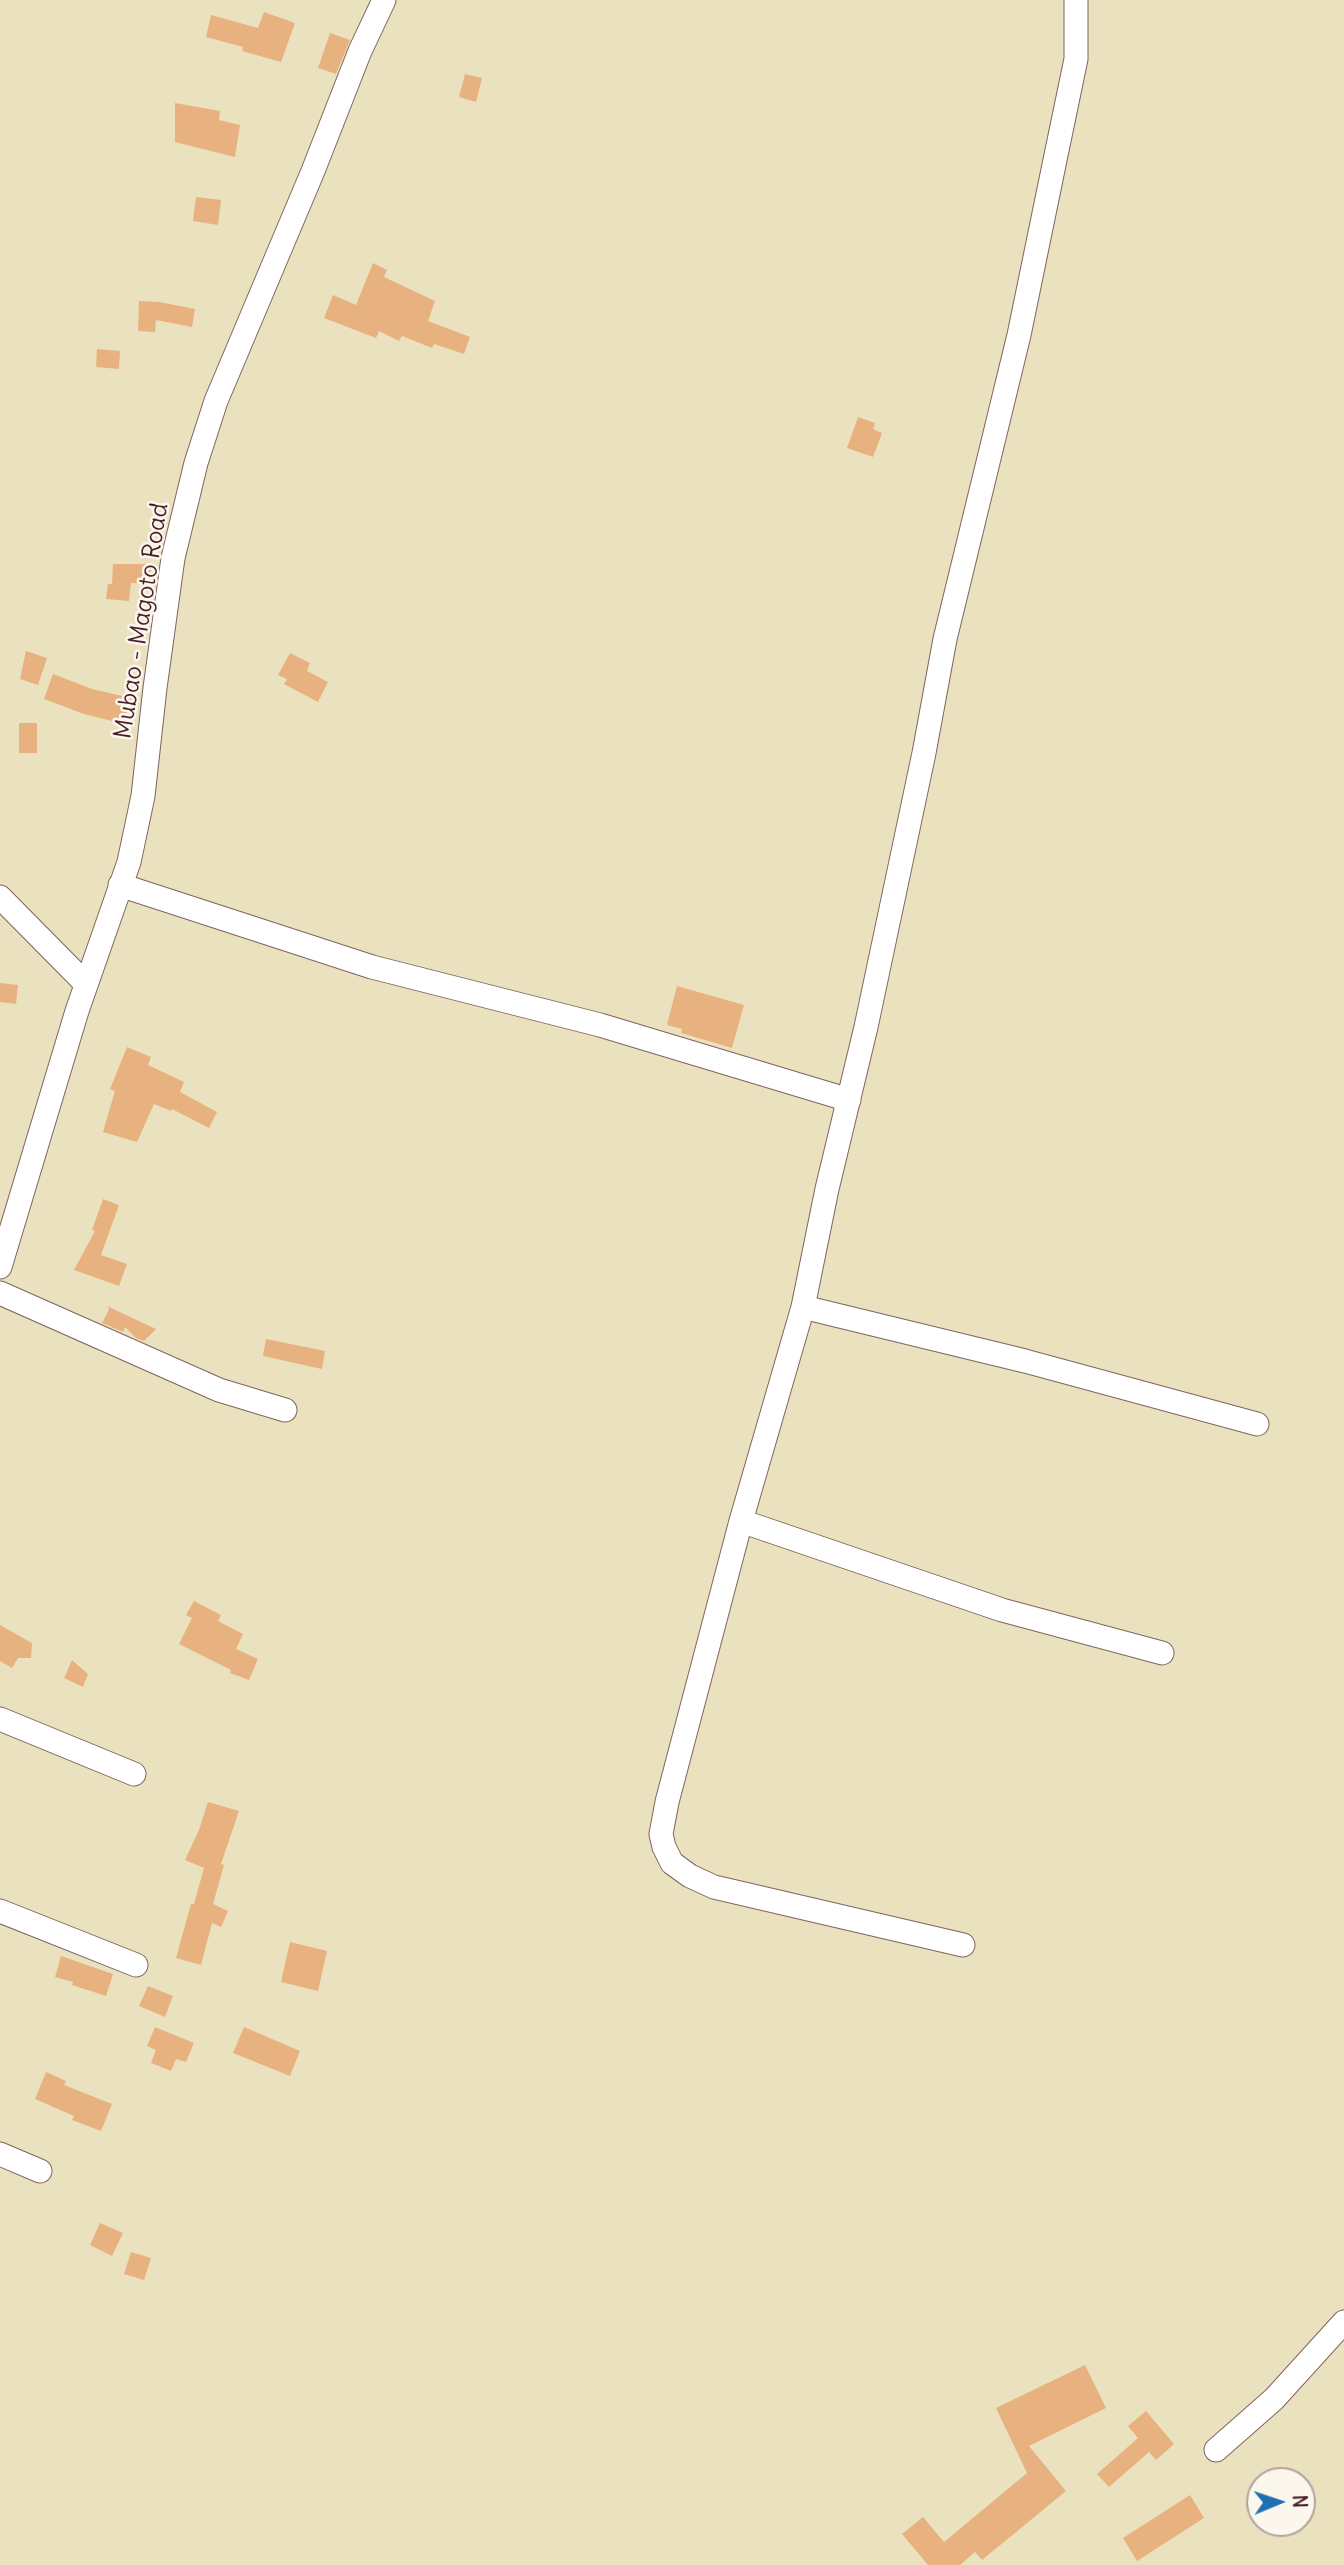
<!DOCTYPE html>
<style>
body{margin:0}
#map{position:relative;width:1344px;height:2565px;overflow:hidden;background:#eae2be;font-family:Delius,sans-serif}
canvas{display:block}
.north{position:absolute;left:1246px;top:2467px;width:70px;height:70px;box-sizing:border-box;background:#fbf7ec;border:2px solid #b4a19f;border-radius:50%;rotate:88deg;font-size:19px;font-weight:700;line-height:28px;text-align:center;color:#4a1f2b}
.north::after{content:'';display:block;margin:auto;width:24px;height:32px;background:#1f6fb2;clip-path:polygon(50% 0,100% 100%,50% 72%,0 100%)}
</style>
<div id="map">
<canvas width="1344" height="2565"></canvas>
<div class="north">N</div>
</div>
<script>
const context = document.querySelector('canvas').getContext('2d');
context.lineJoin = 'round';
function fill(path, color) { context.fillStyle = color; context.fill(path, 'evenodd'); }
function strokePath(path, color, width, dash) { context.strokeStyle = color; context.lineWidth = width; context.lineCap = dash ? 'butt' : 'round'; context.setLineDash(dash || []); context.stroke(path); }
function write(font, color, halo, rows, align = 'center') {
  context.font = font + ' Delius,sans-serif'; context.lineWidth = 5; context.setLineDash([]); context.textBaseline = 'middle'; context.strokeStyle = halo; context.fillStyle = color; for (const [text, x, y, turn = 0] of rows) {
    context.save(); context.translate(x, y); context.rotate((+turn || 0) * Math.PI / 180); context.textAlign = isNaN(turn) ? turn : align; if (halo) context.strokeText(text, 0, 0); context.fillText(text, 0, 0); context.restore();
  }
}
fill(new Path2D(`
 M264,12L295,23L281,62L242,51L243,47L206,37L211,15L258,28Z
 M330,33L350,40L336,74L318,68Z
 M465,74L482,78L476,102L459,97Z
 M175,103L220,111L219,120L240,125L235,157L175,142Z
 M196,197L221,200L218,225L193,221Z
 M373,263L387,270L384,277L435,301L428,321L470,337L464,354L434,344L432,348L402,336L399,341L379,331L376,338L324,318L333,295L356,305Z
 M139,301L159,302L195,309L192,327L156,320L155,332L138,331Z
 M97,349L120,351L119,369L96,367Z
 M858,417L875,423L873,429L882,433L873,457L847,448Z
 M113,564H151L150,584L131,583L129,601L106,599L108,584H112Z
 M26,651L47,658L38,685L20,679Z
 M290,653L310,663L307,671L328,682L318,702L284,684L287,679L278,675Z
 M53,674L92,689L131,698L124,724L84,714L44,699Z
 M19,723H37V753H19Z
 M0,983L18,985L16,1004L0,1002Z
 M677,986L744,1005L732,1048L681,1033L682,1029L667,1025Z
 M127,1047L151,1057L148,1065L184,1082L180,1092L217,1112L209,1128L172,1109L171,1111L154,1104L137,1142L103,1132L115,1091L110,1089Z
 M103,1199L119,1205L101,1255L127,1264L119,1286L74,1270L95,1231L92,1230Z
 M108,1306L111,1308L156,1329L144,1341L136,1338L125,1327L123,1332L102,1323L109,1310Z
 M266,1339L325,1351L322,1369L263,1356Z
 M194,1601L221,1615L218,1621L243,1634L236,1649L258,1659L249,1680L230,1673L231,1670L179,1644L192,1618L186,1615Z
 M0,1625L32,1643L31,1658H18L12,1668L0,1661Z
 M72,1660L88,1674L83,1687L64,1678Z
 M208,1802L239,1811L221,1864L224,1865L213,1904L228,1911L221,1927L212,1923L201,1965L176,1958L191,1904H194L204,1868L185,1860L199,1830Z
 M290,1942L327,1951L318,1991L281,1982Z
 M61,1956L113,1974L106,1996L72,1985L73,1982L55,1977Z
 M148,1986L173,1996L165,2017L139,2006Z
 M155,2027L194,2043L186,2062L176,2059L171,2071L151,2063L156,2050L147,2046Z
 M244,2027L300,2051L290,2076L233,2053Z
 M46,2072L66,2081L64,2085L112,2104L101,2131L72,2120L74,2116L35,2099Z
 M100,2223L123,2233L112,2256L90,2245Z
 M131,2252L151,2258L144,2280L124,2274Z
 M1085,2365L1106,2408L1029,2446L1066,2491L982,2560L975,2552L960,2565H928L902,2534L923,2517L944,2542L1027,2473L996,2408Z
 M1146,2411L1174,2444L1156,2460L1149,2452L1109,2487L1097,2474L1138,2438L1128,2426Z
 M1190,2495L1204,2518L1137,2561L1123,2538Z`), '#e7b27f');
const street = new Path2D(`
 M120,885L372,967L600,1025L849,1100
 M0,897L86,984
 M0,1267L77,1011L129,862L143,796L155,688L173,558L196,463L216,401L313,171L360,51L384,0
 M0,1293L219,1390L285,1410
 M803,1307L1025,1361L1257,1424
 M741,1521L1002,1610L1162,1653
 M0,1719L134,1774
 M0,1911L136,1965
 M963,1945L714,1887L690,1876L672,1863L664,1847L661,1834L667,1802L741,1521L803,1307L827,1189L866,1027L924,753L945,639L1019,335L1055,160L1076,59V0
 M0,2154L40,2171
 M1216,2450L1274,2399L1344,2322`);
strokePath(street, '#82635e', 25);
strokePath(street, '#fff', 23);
write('24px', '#4a1f2b', '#fbf7ec', [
 ["Mubao - Magoto Road",142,621,-81]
]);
</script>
